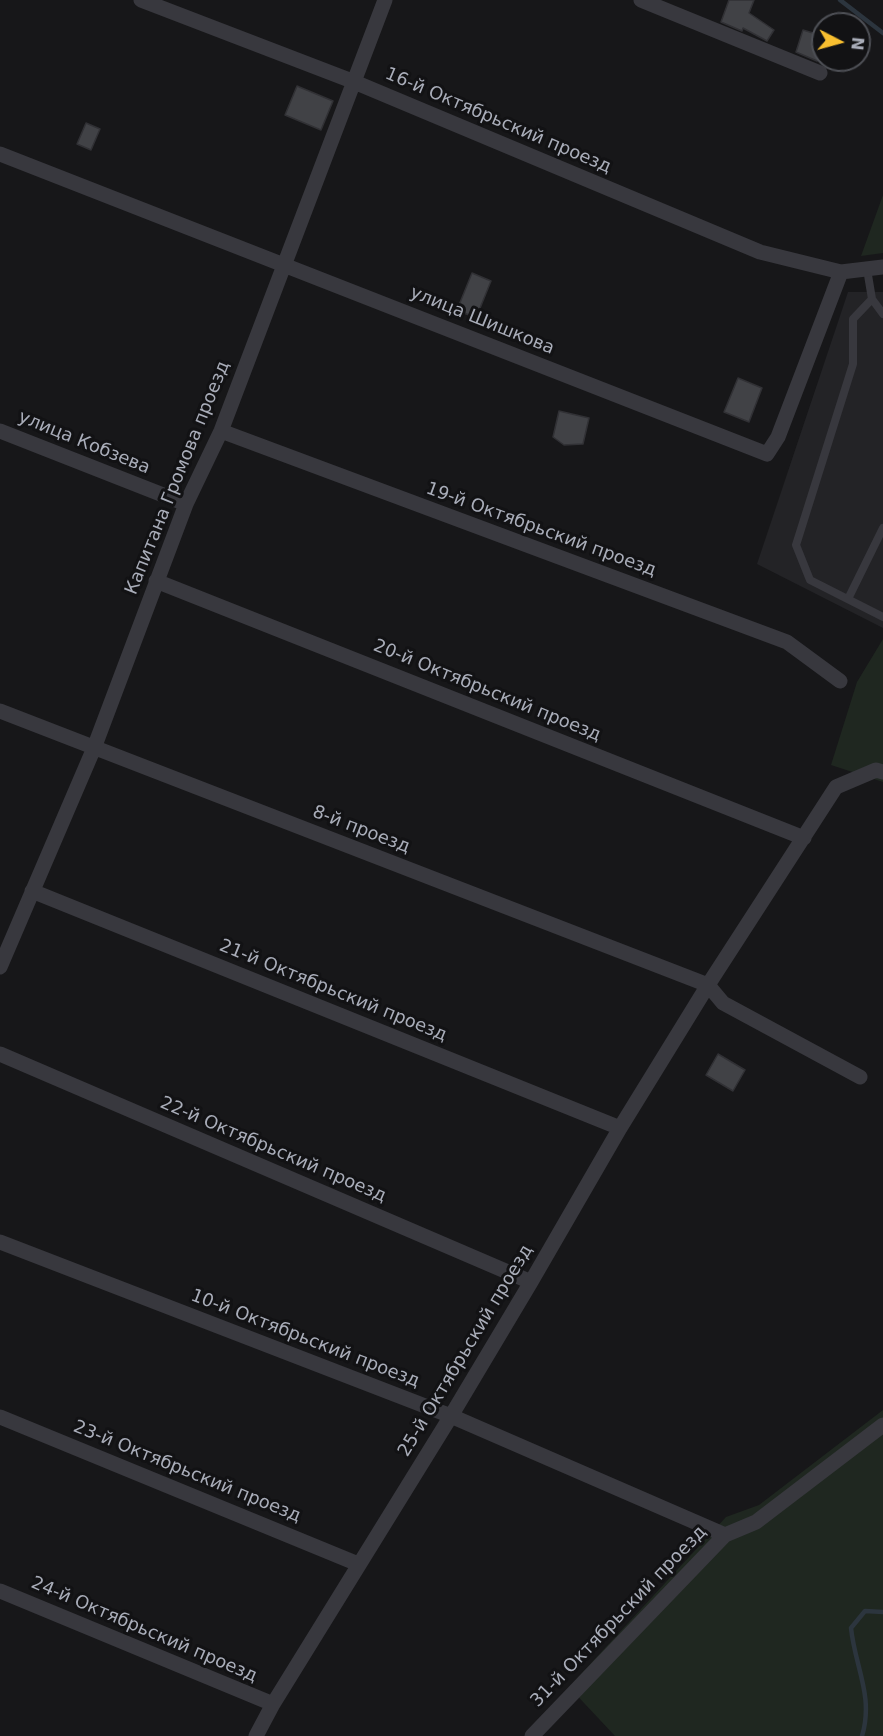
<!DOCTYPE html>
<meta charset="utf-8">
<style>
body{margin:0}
#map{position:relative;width:883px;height:1736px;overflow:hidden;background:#171719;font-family:"DejaVu Sans",sans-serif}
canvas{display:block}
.north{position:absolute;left:811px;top:12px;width:60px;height:60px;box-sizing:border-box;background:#121214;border:2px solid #4e5056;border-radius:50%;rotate:96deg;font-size:16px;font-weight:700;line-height:24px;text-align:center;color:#a9adb9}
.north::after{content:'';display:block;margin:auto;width:21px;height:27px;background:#f8bf30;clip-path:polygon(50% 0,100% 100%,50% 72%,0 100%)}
</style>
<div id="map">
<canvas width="883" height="1736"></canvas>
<div class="north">N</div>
</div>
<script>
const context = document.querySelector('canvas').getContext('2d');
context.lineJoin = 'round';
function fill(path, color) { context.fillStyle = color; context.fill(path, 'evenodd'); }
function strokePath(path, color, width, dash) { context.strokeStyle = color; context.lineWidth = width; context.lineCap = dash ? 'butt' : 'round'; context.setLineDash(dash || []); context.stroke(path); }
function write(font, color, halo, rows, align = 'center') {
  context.font = font + ' "DejaVu Sans",sans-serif'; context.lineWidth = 6; context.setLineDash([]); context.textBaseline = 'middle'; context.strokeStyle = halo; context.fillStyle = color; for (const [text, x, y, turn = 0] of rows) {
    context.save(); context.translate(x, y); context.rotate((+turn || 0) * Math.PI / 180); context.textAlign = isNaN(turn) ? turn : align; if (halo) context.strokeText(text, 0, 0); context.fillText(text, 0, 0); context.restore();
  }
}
fill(new Path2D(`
 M848,292H883V628L757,564Z`), '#232326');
fill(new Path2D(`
 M883,195V253L861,256Z
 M883,639V782L831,765L857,682Z
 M883,1410V1736H615L569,1687L726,1517L759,1505Z`), '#1f2720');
strokePath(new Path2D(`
 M840,0L883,33
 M862,1736C874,1696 855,1667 851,1628L865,1611L883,1612`), '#2c353e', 4.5);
const building = new Path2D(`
 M729,0H754L749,13L774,30L767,41L743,28L742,31L721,22Z
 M803,30L823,36V43L817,61L796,52Z
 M297,86L333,101L321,130L285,115Z
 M86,123L100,129L91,150L77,144Z
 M472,273L491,281L476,318L457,310Z
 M738,378L762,388L749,422L724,412Z
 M559,411L589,418L583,444L564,445L553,437Z
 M718,1054L745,1070L733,1091L706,1075Z`);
fill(building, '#414246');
strokePath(building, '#313135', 1.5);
strokePath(new Path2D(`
 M867,269L872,299L853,319V364L796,545L810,580L883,617
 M872,299L883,314
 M848,599L883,528`), '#38383e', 8);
strokePath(new Path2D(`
 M141,0L352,81L760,252L841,272L883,267
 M641,0L820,73
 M0,154L767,454L778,437L841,272
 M0,431L186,504
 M221,431L787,642L840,681
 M156,581L804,838
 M0,711L708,985L723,1003L860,1077
 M32,891L620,1128
 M0,967L94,748L186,504L221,431L385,0
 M0,1054L531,1282
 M0,1242L451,1416L725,1535
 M0,1417L358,1564
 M0,1591L273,1704
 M256,1736L273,1704L451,1416L531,1282L620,1128L708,985L836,787L876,770L883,772
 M532,1736L725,1535L756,1522L883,1425`), '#38383e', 15);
write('18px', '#a9adb9', '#121214', [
 ["16-й Октябрьский проезд",498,121,23],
 ["улица Шишкова",482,321,22],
 ["улица Кобзева",84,443,22],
 ["Капитана Громова проезд",178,478,-68],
 ["19-й Октябрьский проезд",541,530,20],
 ["20-й Октябрьский проезд",487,691,22],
 ["8-й проезд",361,830,21],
 ["21-й Октябрьский проезд",333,991,22],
 ["22-й Октябрьский проезд",273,1150,23],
 ["10-й Октябрьский проезд",305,1339,21],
 ["25-й Октябрьский проезд",466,1351,-59],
 ["23-й Октябрьский проезд",187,1472,22],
 ["31-й Октябрьский проезд",619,1617,-46],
 ["24-й Октябрьский проезд",144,1630,23]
]);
</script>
